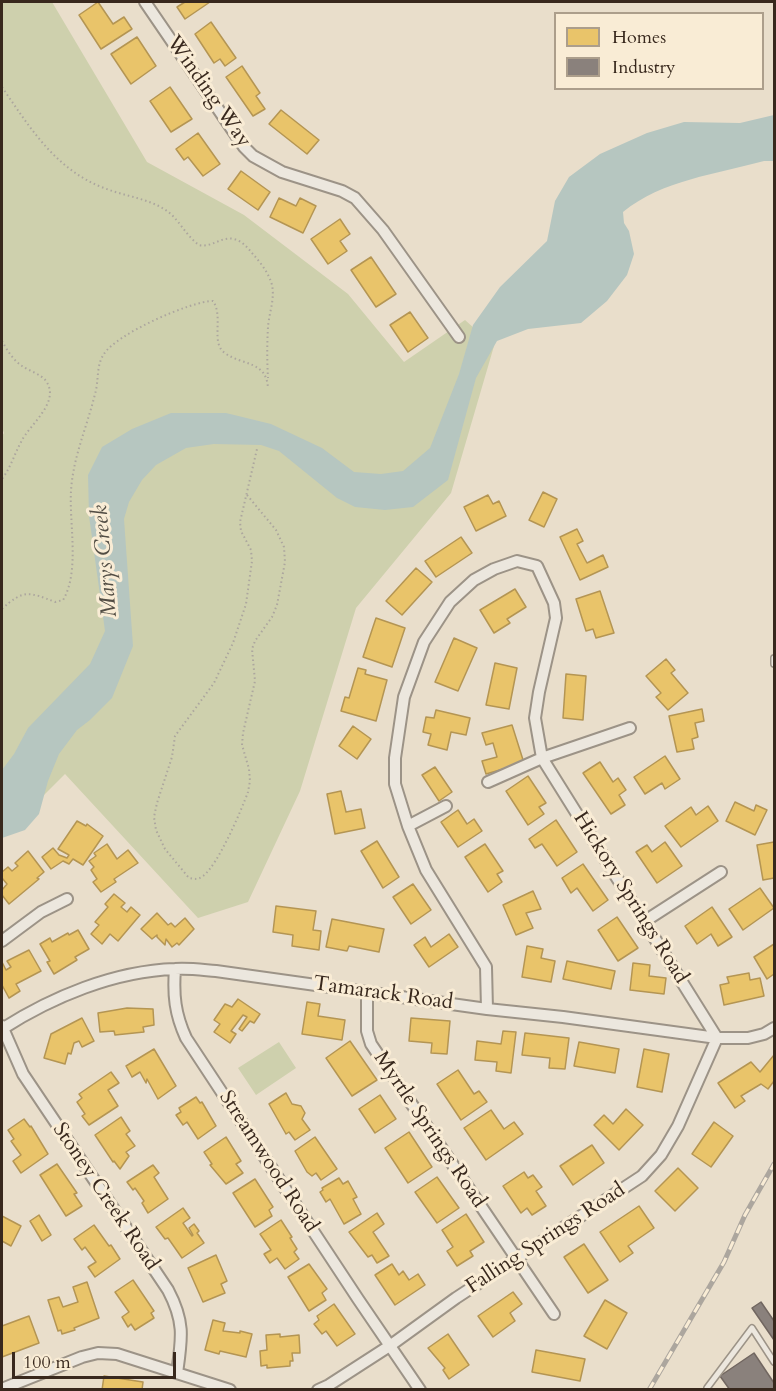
<!DOCTYPE html>
<style>
body{margin:0}
#map{position:relative;width:776px;height:1391px;overflow:hidden;background:#e9decb;font-family:Cardo,serif}
canvas{display:block}
.frame{position:absolute;inset:0;border:3px solid #38281d;pointer-events:none}
.legend{position:absolute;left:554px;top:12px;width:210px;height:78px;box-sizing:border-box;background:#f9ecd5;border:2px solid #ac9e8b;margin:0;padding:8px 10px;list-style:none;font-size:18px;color:#38281d}
.legend li{display:flex;align-items:center;gap:12px;height:30px}
.legend b{width:30px;border:2px solid #ac9e8b}
.scale{position:absolute;left:12px;top:1352px;width:164px;height:27px;box-sizing:border-box;border:3px solid #38281d;border-top:0;padding-left:8px;font-size:18px;line-height:21px;white-space:nowrap;color:#38281d;-webkit-text-stroke:4px #f9ecd5;paint-order:stroke}
</style>
<div id="map">
<canvas width="776" height="1391"></canvas>
<div class="frame"></div>
<ul class="legend">
<li><b style="height:16px;background:#e9c46a"></b>Homes</li>
<li><b style="height:16px;background:#8a817c"></b>Industry</li>
</ul>
<div class="scale">100 m</div>
</div>
<script>
const context = document.querySelector('canvas').getContext('2d');
context.lineJoin = 'round';
function fill(path, color) { context.fillStyle = color; context.fill(path, 'evenodd'); }
function strokePath(path, color, width, dash) { context.strokeStyle = color; context.lineWidth = width; context.lineCap = dash ? 'butt' : 'round'; context.setLineDash(dash || []); context.stroke(path); }
function write(font, color, halo, rows, align = 'center') {
  context.font = font + ' Cardo,serif'; context.lineWidth = 6; context.setLineDash([]); context.textBaseline = 'middle'; context.strokeStyle = halo; context.fillStyle = color; for (const [text, x, y, turn = 0] of rows) {
    context.save(); context.translate(x, y); context.rotate((+turn || 0) * Math.PI / 180); context.textAlign = isNaN(turn) ? turn : align; if (halo) context.strokeText(text, 0, 0); context.fillText(text, 0, 0); context.restore();
  }
}
fill(new Path2D(`
 M2,2H52L147,162L244,215L348,294L404,362L465,320L494,346L451,493L356,608L300,791L248,902L198,918L65,774L2,837V436L4,433L2,428Z
 M279,1042L296,1068L256,1095L238,1068Z`), '#ced0ad');
fill(new Path2D(`
 M774,115V161H764C717,174 662,180 623,212L624,223L629,231L634,254L627,275L607,301L581,323L528,329L497,341L476,378L448,480L413,507L385,510L355,507L337,498L279,451L261,445L214,444L186,448L156,465L142,480L129,502L124,519L133,646L112,698L90,720L77,730L59,754L48,781L39,814L25,830L2,838V770L14,754L28,728L90,664L105,631L89,516L88,475L102,447L132,429L171,413H226L271,424L322,448L354,472L381,474L403,471L430,448L459,374L473,325L500,287L547,241L555,201L569,177L600,154L647,133L684,122L740,123Z`), '#b6c6c0');
const homes = new Path2D(`
 M98,2L113,24L124,17L132,29L101,49L79,15Z
 M185,2H210L185,19L177,7Z
 M211,22L236,58L225,66L220,59L214,63L195,34Z
 M137,37L156,66L131,84L111,54Z
 M242,66L260,93L256,96L265,109L253,116L226,77Z
 M170,87L192,119L171,132L150,101Z
 M281,110L319,140L307,154L269,124Z
 M198,133L220,164L203,176L188,157L184,160L176,149Z
 M241,171L270,192L258,210L228,189Z
 M279,198L296,206L300,198L316,206L303,233L270,217Z
 M340,219L350,234L340,241L347,251L328,264L311,239Z
 M371,257L396,294L376,307L351,270Z
 M410,312L428,338L408,352L390,325Z
 M543,492L557,499L544,527L529,520Z
 M488,495L493,504L499,501L506,516L476,531L464,507Z
 M577,529L583,541L577,544L587,563L603,555L608,567L580,580L560,537Z
 M461,537L472,553L436,577L425,561Z
 M416,568L432,582L402,615L386,601Z
 M515,589L526,607L507,619L510,623L494,633L480,610Z
 M600,591L614,633L596,638L593,629L586,631L576,599Z
 M376,618L405,628L392,667L363,657Z
 M454,638L477,648L458,691L435,682Z
 M666,659L675,670L671,673L688,693L668,710L656,697L661,693L646,676Z
 M495,663L517,668L509,709L486,705Z
 M358,668L366,670L365,674L387,680L376,721L341,711L345,697L349,698Z
 M566,674L586,676L583,720L563,718Z
 M702,709L704,721L695,723L698,737L692,739L694,749L677,752L669,716Z
 M436,710L470,718L466,735L451,732L447,750L428,745L431,734L423,732L426,717L434,718Z
 M512,725L524,763L486,774L482,761L497,757L493,743L486,745L482,733Z
 M353,726L371,739L357,759L339,746Z
 M665,756L680,779L665,789L662,783L645,794L634,777Z
 M600,762L613,782L618,778L626,790L619,795L625,805L611,814L583,773Z
 M435,767L452,792L439,801L422,775Z
 M528,776L546,803L539,807L544,814L528,825L506,791Z
 M341,791L346,812L361,809L365,828L335,834L327,794Z
 M735,802L754,811L756,805L767,810L755,835L726,821Z
 M708,806L718,821L681,847L665,826L691,807L696,815Z
 M458,810L467,824L474,819L482,831L458,847L441,822Z
 M556,820L577,852L557,866L542,844L535,848L529,839Z
 M77,821L86,826L87,824L103,836L83,865L73,859L69,864L63,861L51,869L42,857L53,848L59,855L67,858L69,855L58,849Z
 M377,841L399,877L383,888L361,851Z
 M665,842L682,866L657,883L636,852L647,845L652,852Z
 M774,842V878L763,880L757,845Z
 M107,844L117,859L128,850L138,863L114,879L116,882L101,892L93,882L97,879L91,870L94,867L89,861L96,856L94,853Z
 M485,844L503,871L497,874L502,882L488,892L465,857Z
 M28,851L44,872L37,878L39,879L9,904L2,895V890L7,884L2,878V872L8,867L12,871L18,866L15,863Z
 M583,864L608,900L593,911L577,888L571,893L562,878Z
 M413,884L431,910L411,924L393,897Z
 M760,888L774,908L743,930L729,909Z
 M533,891L541,909L526,913L533,928L516,935L503,905Z
 M114,894L125,903L121,907L127,912L131,907L140,915L118,941L110,934L102,944L91,934L99,925L95,922L108,907L105,904Z
 M276,906L316,911L313,930L321,931L319,950L292,946L293,935L273,932Z
 M712,907L732,937L718,946L711,934L697,944L685,926Z
 M157,913L168,925L171,923L175,927L185,918L194,929L179,945L177,943L172,947L166,939L165,945L157,937V935L152,939L141,929Z
 M617,917L638,948L618,961L598,930Z
 M332,919L384,929L379,952L349,946L347,951L326,947Z
 M78,930L89,949L75,957L77,960L54,974L47,962L50,961L40,944L50,938L52,942L68,933L69,935Z
 M449,934L458,947L429,967L414,945L425,937L431,947Z
 M774,944V974L767,979L754,957Z
 M527,946L543,949L541,958L555,961L551,982L522,977Z
 M29,950L41,971L16,984L20,991L9,998L2,985V962L6,970L11,967L7,961Z
 M567,961L615,971L611,989L563,979Z
 M633,963L650,965L649,976L666,978L664,994L630,990Z
 M749,973L750,980L760,978L764,996L724,1005L720,985L729,983L727,977Z
 M238,999L260,1014L254,1023L250,1021L242,1031L239,1029L247,1017L243,1015L231,1031L236,1034L230,1043L214,1032L220,1024L214,1020L225,1004L232,1007Z
 M307,1002L320,1004L318,1016L345,1020L342,1040L302,1034Z
 M127,1008L153,1009L154,1025L143,1027L144,1032L115,1035L114,1031L100,1032L98,1013Z
 M82,1018L94,1041L82,1047L79,1041L74,1043L71,1054L68,1053L65,1064L44,1058L51,1034Z
 M411,1018L450,1021L447,1054L431,1053L432,1043L409,1041Z
 M503,1031L516,1032L511,1073L496,1071L497,1062L475,1060L477,1041L501,1044Z
 M525,1033L569,1038L565,1069L549,1068L550,1058L522,1055Z
 M350,1041L377,1080L352,1096L326,1058Z
 M579,1042L619,1049L615,1073L574,1066Z
 M154,1049L176,1086L158,1099L147,1079L146,1083L140,1072L132,1077L126,1066Z
 M644,1049L669,1054L662,1092L637,1087Z
 M774,1055V1081L768,1089L761,1084L741,1096L745,1101L735,1108L718,1083L751,1062L760,1072Z
 M458,1070L474,1094L479,1091L487,1102L461,1120L437,1084Z
 M111,1072L119,1083L108,1090L118,1106L89,1125L82,1116L85,1114L77,1102L82,1098L79,1094Z
 M286,1093L292,1104L301,1106L305,1113L302,1119L310,1130L295,1140L289,1132L286,1134L269,1104Z
 M380,1095L396,1119L375,1133L359,1109Z
 M196,1097L200,1103L202,1102L216,1126L198,1139L187,1122L183,1125L176,1115L181,1112L179,1108Z
 M626,1109L643,1125L619,1150L594,1125L604,1115L613,1124Z
 M491,1110L504,1129L514,1122L523,1134L486,1160L464,1128Z
 M121,1117L130,1131L126,1134L135,1146L126,1152L129,1156L120,1169L114,1161L113,1162L95,1135Z
 M24,1119L30,1127L31,1126L48,1154L21,1173L13,1161L21,1155L11,1141L14,1139L8,1130Z
 M714,1122L733,1136L711,1167L692,1154Z
 M409,1132L432,1167L408,1183L385,1148Z
 M226,1137L241,1161L236,1164L243,1173L226,1184L210,1165L212,1164L204,1152Z
 M315,1137L337,1169L321,1180L316,1173L312,1176L307,1172L295,1151Z
 M592,1145L604,1163L573,1185L560,1166Z
 M57,1164L77,1193L74,1194L82,1206L66,1216L40,1175Z
 M153,1165L159,1173L154,1177L168,1199L148,1213L142,1203L144,1201L135,1188L133,1190L127,1182Z
 M678,1168L698,1188L675,1211L655,1191Z
 M524,1172L528,1178L533,1175L542,1187L536,1191L546,1206L532,1215L527,1208L521,1213L503,1186Z
 M437,1177L459,1208L437,1223L415,1192Z
 M339,1178L343,1184L348,1181L357,1197L353,1199L361,1214L344,1224L330,1199L326,1202L320,1192L323,1190L322,1188Z
 M255,1179L273,1207L269,1210L272,1216L255,1227L233,1193Z
 M639,1206L654,1228L628,1246L633,1253L620,1262L600,1232Z
 M183,1208L190,1218L183,1223L192,1236L193,1235L189,1228L194,1224L199,1231L197,1233L204,1243L182,1258L168,1238L165,1239L156,1227Z
 M377,1213L384,1224L373,1232L389,1256L377,1263L372,1255L368,1257L349,1232Z
 M466,1214L484,1242L470,1251L473,1256L457,1266L447,1251L453,1247L442,1230Z
 M39,1215L51,1235L42,1241L30,1221Z
 M2,1216L21,1226L11,1246L2,1241Z
 M281,1220L292,1237L290,1238L297,1249L294,1252L299,1259L285,1269L277,1258L270,1263L264,1254L271,1250L260,1234Z
 M94,1225L109,1246L111,1245L120,1259L95,1277L88,1267L96,1262L85,1247L82,1250L74,1239Z
 M584,1244L608,1280L588,1293L564,1257Z
 M216,1255L227,1281L221,1284L225,1293L203,1302L188,1268Z
 M309,1264L327,1289L322,1293L326,1300L309,1311L288,1277Z
 M392,1264L399,1275L403,1271L409,1280L418,1274L425,1285L395,1305L375,1275Z
 M133,1280L154,1311L151,1313L154,1318L135,1330L131,1324L128,1327L122,1317L129,1312L115,1292Z
 M87,1282L99,1318L74,1328L75,1330L62,1334L61,1330L58,1331L48,1300L59,1297L63,1307L78,1302L73,1287Z
 M513,1292L522,1304L510,1313L515,1321L493,1337L478,1316Z
 M605,1300L627,1313L607,1349L584,1336Z
 M334,1304L355,1334L337,1346L326,1331L322,1334L314,1324L319,1320L317,1316Z
 M29,1316L39,1343L2,1357V1326Z
 M213,1320L225,1323L223,1331L240,1333V1331L252,1334L246,1357L220,1351L219,1354L205,1350Z
 M280,1334V1337L299,1335L300,1353H292L293,1361H290V1366L267,1368V1365L261,1366L260,1351L267,1350L266,1335Z
 M448,1334L469,1365L449,1379L443,1370L445,1368L428,1348Z
 M536,1350L585,1359L580,1381L532,1372Z
 M104,1376L143,1382L142,1390H102Z`);
fill(homes, '#e9c46a');
strokePath(homes, '#b49553', 1.5);
const industry = new Path2D(`
 M761,1302L774,1321V1340L752,1308Z
 M754,1353L774,1383V1390H730L720,1376Z`);
fill(industry, '#8a817c');
strokePath(industry, '#716660', 1.5);
const service = new Path2D(`
 M774,658V664
 M708,1390L707,1388L752,1328L774,1362`);
const minor = new Path2D(`
 M145,2L244,147L253,156L282,172L342,191L355,198L383,230L459,337
 M488,782L542,758L630,728
 M408,826L446,806
 M645,921L721,872
 M2,941L41,912L67,899
 M175,969C173,995 175,1014 186,1038L358,1299L420,1390
 M367,992V1031L371,1044L554,1314
 M2,1026L23,1074L168,1290C185,1322 182,1338 177,1373
 M2,1029C52,997 114,971 175,969C189,968 203,970 216,971L487,1009L563,1017L717,1038H748L764,1034L774,1028
 M2,1389L82,1357L98,1353L117,1354L230,1390
 M318,1390L329,1385L391,1345L456,1298L642,1176L661,1155L678,1126L717,1038L542,758L535,718L539,692L556,618L554,603L537,566L517,561L494,569L474,580L450,602L424,642L404,697L395,758V784L408,826L426,870L486,967L487,1009`);
strokePath(service, '#9c9387', 8);
strokePath(minor, '#9c9387', 14);
strokePath(new Path2D(`
 M2,87C30,128 56,170 104,188C124,196 146,198 164,209C178,217 185,235 199,245C212,248 221,236 234,239C242,241 247,247 252,253C260,262 269,273 272,285C275,299 269,313 268,327C267,344 267,361 268,378
 M2,341C7,350 13,360 22,366C29,371 41,374 46,381C61,402 29,425 21,442C14,455 11,467 2,479
 M247,495L276,530L284,547L285,562L277,605L272,617L255,641L252,649L255,681L243,733L242,745L249,769L250,781L248,792C241,811 218,865 203,876C198,880 195,879 189,878L165,849L156,830L154,817L157,803L172,757L175,736L214,683L233,643L246,604L252,561L251,550L241,531L240,522L257,449
 M2,609C23,589 30,592 55,602L63,600C80,572 69,523 71,491C73,457 87,427 95,394C99,381 96,365 104,354C116,334 191,301 213,301C224,317 210,343 225,353C242,366 267,360 268,389`), '#aca69e', 2, [1.5, 3]);
strokePath(service, '#ece7de', 5);
strokePath(minor, '#ece7de', 10);
const rail = new Path2D(`
 M649,1390L724,1262L745,1215L774,1164`);
strokePath(rail, '#aca69e', 5);
strokePath(rail, '#f9ecd5', 3, [9]);
write('21px', '#38281d', '#f9ecd5', [
 ["Winding Way",208,92,55],
 ["Hickory Springs Road",630,898,58],
 ["Tamarack Road",383,994,8],
 ["Myrtle Springs Road",429,1130,56],
 ["Streamwood Road",268,1162,57],
 ["Stoney Creek Road",105,1197,56],
 ["Falling Springs Road",546,1239,-33]
]);
write('italic 22px', '#524d44', '#f9ecd5', [
 ["Marys Creek",106,561,-95]
]);
</script>
